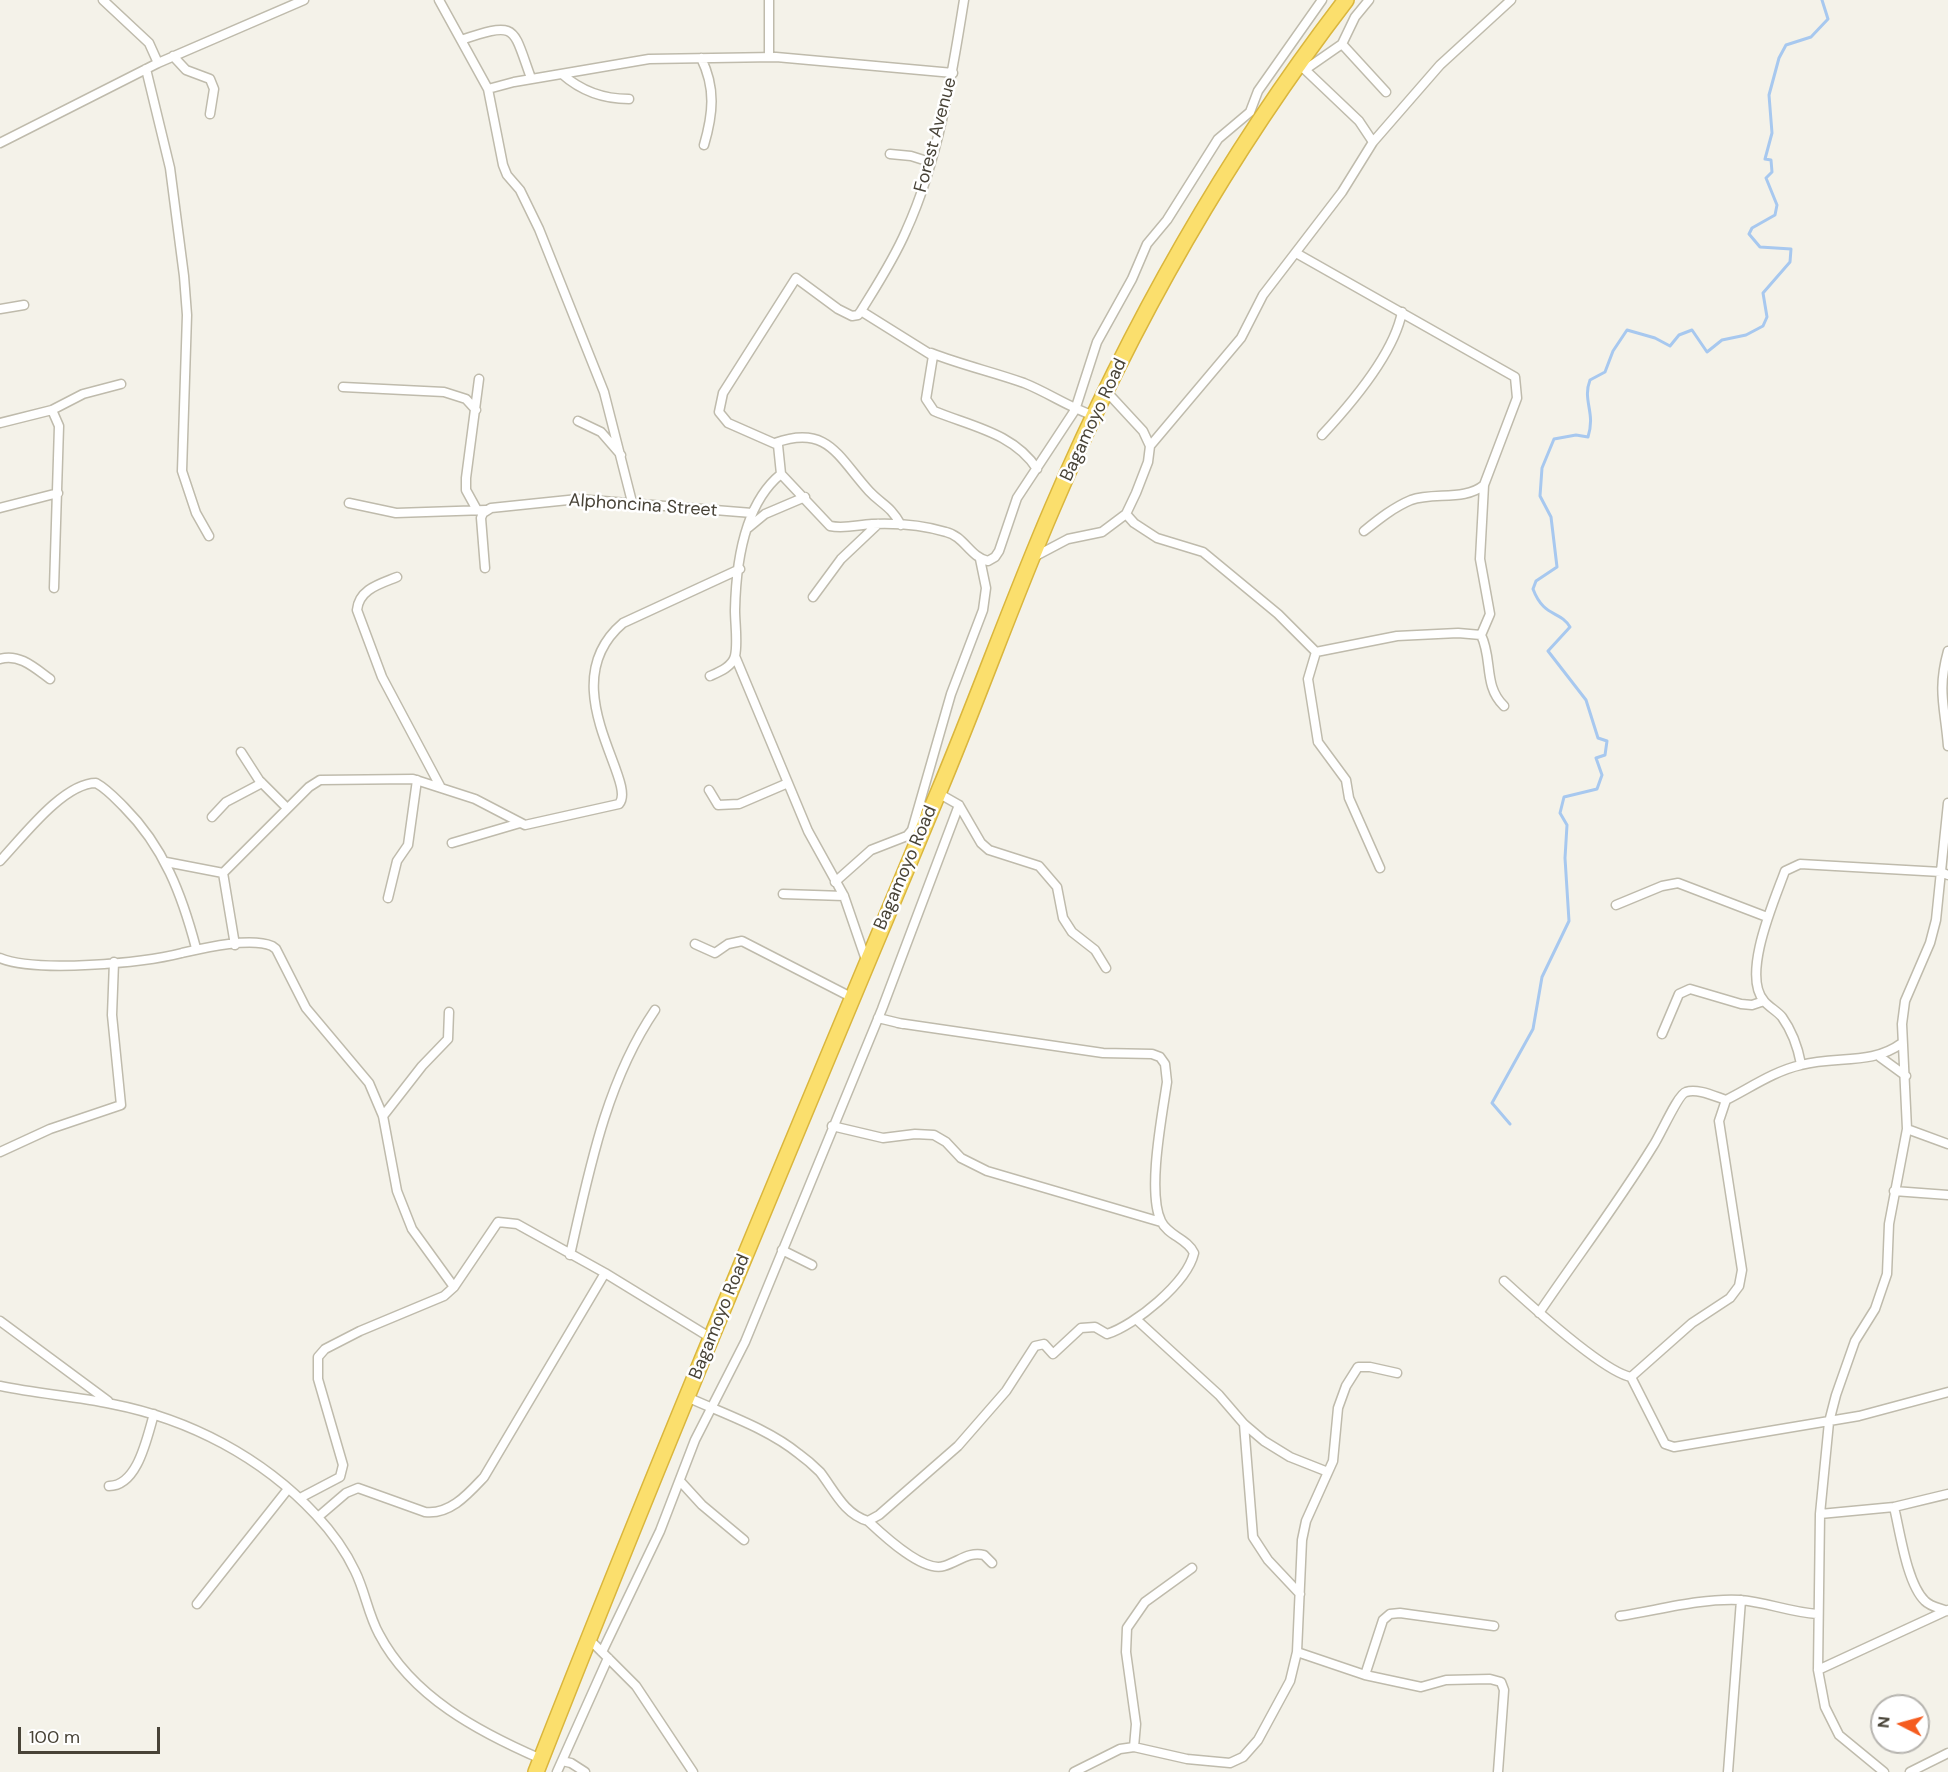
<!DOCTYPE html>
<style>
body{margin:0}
#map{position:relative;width:1948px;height:1772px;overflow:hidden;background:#f4f2e9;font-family:"DM Sans",sans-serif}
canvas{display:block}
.north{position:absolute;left:1870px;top:1694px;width:60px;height:60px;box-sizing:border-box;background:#fff;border:2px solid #b6b4af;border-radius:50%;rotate:276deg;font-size:16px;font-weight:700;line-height:24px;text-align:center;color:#484337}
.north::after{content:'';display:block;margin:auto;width:21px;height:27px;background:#f55c1f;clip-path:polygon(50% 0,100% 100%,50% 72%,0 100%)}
.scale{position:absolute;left:18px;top:1727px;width:142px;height:27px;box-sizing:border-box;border:3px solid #484337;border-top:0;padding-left:8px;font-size:18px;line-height:21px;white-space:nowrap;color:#484337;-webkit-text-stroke:4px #fff;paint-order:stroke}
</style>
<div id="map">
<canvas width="1948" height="1772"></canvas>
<div class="north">N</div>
<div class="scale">100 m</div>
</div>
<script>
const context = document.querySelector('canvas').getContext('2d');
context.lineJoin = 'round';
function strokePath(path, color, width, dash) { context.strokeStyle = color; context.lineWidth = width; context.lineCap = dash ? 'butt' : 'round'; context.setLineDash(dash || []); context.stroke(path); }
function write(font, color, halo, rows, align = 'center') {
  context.font = font + ' "DM Sans",sans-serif'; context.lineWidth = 5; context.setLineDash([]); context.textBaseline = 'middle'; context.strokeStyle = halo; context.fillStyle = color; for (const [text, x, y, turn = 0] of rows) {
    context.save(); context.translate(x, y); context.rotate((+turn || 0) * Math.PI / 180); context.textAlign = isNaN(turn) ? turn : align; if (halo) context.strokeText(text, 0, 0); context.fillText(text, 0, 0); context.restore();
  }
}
strokePath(new Path2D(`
 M1510,1124L1492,1103L1533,1029L1542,977L1569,921L1565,858L1567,825L1560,813L1564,797L1597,789L1602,775L1596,758L1605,755L1607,741L1598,738L1586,700L1548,651L1570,627C1560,610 1544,618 1533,589L1536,581L1557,567L1551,517L1540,496L1542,468L1554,439L1576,435L1588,437C1596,412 1582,401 1590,380L1605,372L1613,351L1627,330L1655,338L1670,346L1679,335L1692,330L1707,352L1722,340L1746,335L1763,326L1767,317L1763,293L1790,262L1791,249L1760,247L1749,234L1752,228L1775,215L1777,205L1766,178L1772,172L1771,160L1765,159L1772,133L1769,95L1779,58L1786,45L1811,37L1828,19L1822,0`), '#a7c8ef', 3);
const street = new Path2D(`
 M103,0L149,43L158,63
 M439,0L488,89L503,165L507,175L520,190L539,229L604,392L632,502
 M964,0C952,76 938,161 906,231C894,259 877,285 861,311L858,315L852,316L838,309L796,278L723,393L719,412L728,423L778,445L781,474L830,526C844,529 857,525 872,524C896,523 923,525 946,532C964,536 970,557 988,561L995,557L999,551L1017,498L1075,410L1097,342L1132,279L1147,244L1167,220L1218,139L1250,112L1258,91L1322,0
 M461,40C518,21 512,26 531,78
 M1342,44L1386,92
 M173,56L186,70L210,79L214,89L210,114
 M769,57V0
 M701,58C716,88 713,114 704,145
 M146,69L170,168L184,276L187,315L182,471L196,513L209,536
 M1306,69L1342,44L1355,17L1369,0
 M562,74C581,91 603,99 629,99
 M488,89L514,82L649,59L776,57L953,73
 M1373,142L1440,65L1511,0
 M0,143L158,63L304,0
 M890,154L911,156L930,162
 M1296,253L1515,377L1517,398L1484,485C1465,501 1434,492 1411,500C1394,507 1379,519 1364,531
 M0,309L24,305
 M861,311L933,356L926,399L934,411C970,426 1014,433 1037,469
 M931,353C962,365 993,372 1024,383C1049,393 1070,408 1095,416
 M343,387L444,392L466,399L476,410
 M52,410L59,426L54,588
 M578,421L601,432L621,455
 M0,423L52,410L83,394L121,384
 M1322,435C1350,405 1394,353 1402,312
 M775,443C828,424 838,457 869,491C882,505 890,505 901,525
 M1150,446L1241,338L1263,295L1342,192L1373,142L1359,121L1298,63
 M349,503L396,513L486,510
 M0,508L58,493
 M477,510L466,490V478L479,379
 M1126,514L1134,523L1157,538L1203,552L1278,614L1316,652L1397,636L1458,633L1481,635C1493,659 1483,686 1504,706
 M748,528L765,514L805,497
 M1032,558L1068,539L1102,532L1126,514L1136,493L1148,462L1150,446L1143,431L1106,391
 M485,568L481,518L483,513L491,508L578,499L752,513
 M397,577C380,584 359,589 357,610L382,677L440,786
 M813,597L841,559L878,524
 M1481,635L1490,614L1480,559L1484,485
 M1948,651C1937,691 1945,707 1948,746
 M1316,652L1308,679L1318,742L1346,780L1349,798L1380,868
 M735,656L808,831L844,896L866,960
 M0,659C19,653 35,668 50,679
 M710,676C719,672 732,667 735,656C738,643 735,624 735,610C736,564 744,504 781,474
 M241,752L259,780L287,808
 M709,790L718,805L739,804L788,783
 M938,793L959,805L981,843L989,850L1039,866L1057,887L1063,918L1072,932L1095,950L1106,968
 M212,817L226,802L262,783
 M452,843L520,823
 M0,861C22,838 63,783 96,783C107,789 115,798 124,807C164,847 182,895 196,948
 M166,862L223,873
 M835,882L871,850L907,836L912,830L951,694L983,610L986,588L980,559
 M783,894L844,896
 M388,898L397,861L408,845L417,780
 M1616,905L1662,886L1678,883L1767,917
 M695,944L715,953L728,944L742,941L851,997
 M235,945L223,873L309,787L320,780L413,779L475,799L525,825L619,804C639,782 550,685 623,623L740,569
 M0,958C36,973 143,963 182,953C204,948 250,937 272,946L276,949L306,1008L369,1083L383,1116L397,1191L412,1229L454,1287
 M878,1018L903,1024
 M1662,1034L1679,994L1690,989L1741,1004L1752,1005L1764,1001
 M1880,1057L1906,1076
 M1801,1064C1798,1048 1792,1031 1782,1017C1777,1011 1769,1007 1764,1001C1741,975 1775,899 1785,871L1800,864L1941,872L1948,875
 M383,1116L422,1066L448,1039L449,1012
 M832,1126L883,1138L915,1134L934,1135L946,1142L961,1158L987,1171L1161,1222
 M1907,1129L1948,1144
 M0,1152L50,1129L121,1105L112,1015L114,962
 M1894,1191L1948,1195
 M782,1250L812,1265
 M570,1255C589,1171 606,1082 655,1010
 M1504,1281C1528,1303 1603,1372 1631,1377L1692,1323L1730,1298L1739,1286L1742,1270L1719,1121L1726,1100C1750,1088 1774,1071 1801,1065C1836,1055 1871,1066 1902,1043
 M1539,1313C1577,1257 1618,1203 1653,1146C1660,1136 1678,1094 1686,1092C1697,1088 1714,1096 1726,1100
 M1137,1320L1219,1395L1244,1424L1264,1441L1290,1457L1328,1472
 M0,1321L108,1401
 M1631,1377L1665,1444L1674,1447L1859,1416L1948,1392
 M0,1386C37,1394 75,1396 112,1404C189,1419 262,1457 316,1515C330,1530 346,1552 355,1571C365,1591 368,1614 379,1634C412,1697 479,1732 541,1759
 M687,1397C724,1414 767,1428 799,1454C806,1459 814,1466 820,1472C834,1490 844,1514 868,1521L879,1515L958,1446L1006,1391L1035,1346L1044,1344L1053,1354L1081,1328L1095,1327L1107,1334C1135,1325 1187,1283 1194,1253C1187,1238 1168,1236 1161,1221C1147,1192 1162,1116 1167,1082L1165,1064L1160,1057L1152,1054L1103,1053L898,1023
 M1244,1424L1253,1537L1268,1560L1300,1594
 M680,1481L702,1505L744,1540
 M109,1486C138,1486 147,1437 154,1414
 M300,1498L340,1477L343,1465L318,1379V1357L325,1349L360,1331L444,1296L454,1287L498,1222L517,1224L605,1273L711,1338
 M1894,1507C1900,1532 1907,1584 1925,1601C1931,1607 1940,1608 1947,1611
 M1820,1514L1894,1507L1948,1494
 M318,1517L346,1493L358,1488L425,1512C450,1515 468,1494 484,1477L605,1273
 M868,1521C883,1535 923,1573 944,1566C958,1562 969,1551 984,1555L992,1563
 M197,1604L288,1489
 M1620,1616C1659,1610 1701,1598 1740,1600C1766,1602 1789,1612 1817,1614
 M589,1639L636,1686L693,1772
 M602,1652L660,1531L695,1440L745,1342L882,1009L959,805
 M1297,1652L1365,1675L1421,1687L1446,1680L1490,1679L1501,1682L1504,1690L1498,1772
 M1818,1670L1948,1610
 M1365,1675L1383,1620L1390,1614L1400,1613L1494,1626
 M1134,1747L1136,1724L1126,1652L1127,1628L1145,1602L1192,1568
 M562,1761L571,1763L585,1772
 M557,1772L608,1658
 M1074,1772L1120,1749L1134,1747L1187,1759L1230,1763L1243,1757L1258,1740L1290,1681L1297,1652L1302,1540L1306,1521L1333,1461L1338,1408L1346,1386L1358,1367H1370L1397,1373
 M1728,1772L1741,1600
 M1884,1772L1839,1735L1825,1707L1818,1670L1820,1514L1829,1422L1836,1395L1855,1341L1875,1309L1887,1274L1889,1224L1907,1129L1902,1024L1905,1001L1930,943L1936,920L1948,803
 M1910,1772L1948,1753`);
const highway = new Path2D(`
 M536,1772C665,1443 803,1117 939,791C978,698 1012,602 1052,509C1129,328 1227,155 1346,0`);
strokePath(street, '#bfbbac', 11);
strokePath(highway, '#dab63d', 18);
strokePath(street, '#fff', 8);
strokePath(highway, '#fbdf6d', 15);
write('18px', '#484337', '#fff', [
 ["Forest Avenue",936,135,-75],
 ["Bagamoyo Road",1094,420,-65],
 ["Alphoncina Street",643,506,4],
 ["Bagamoyo Road",906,868,-67],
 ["Bagamoyo Road",720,1317,-68]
]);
</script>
